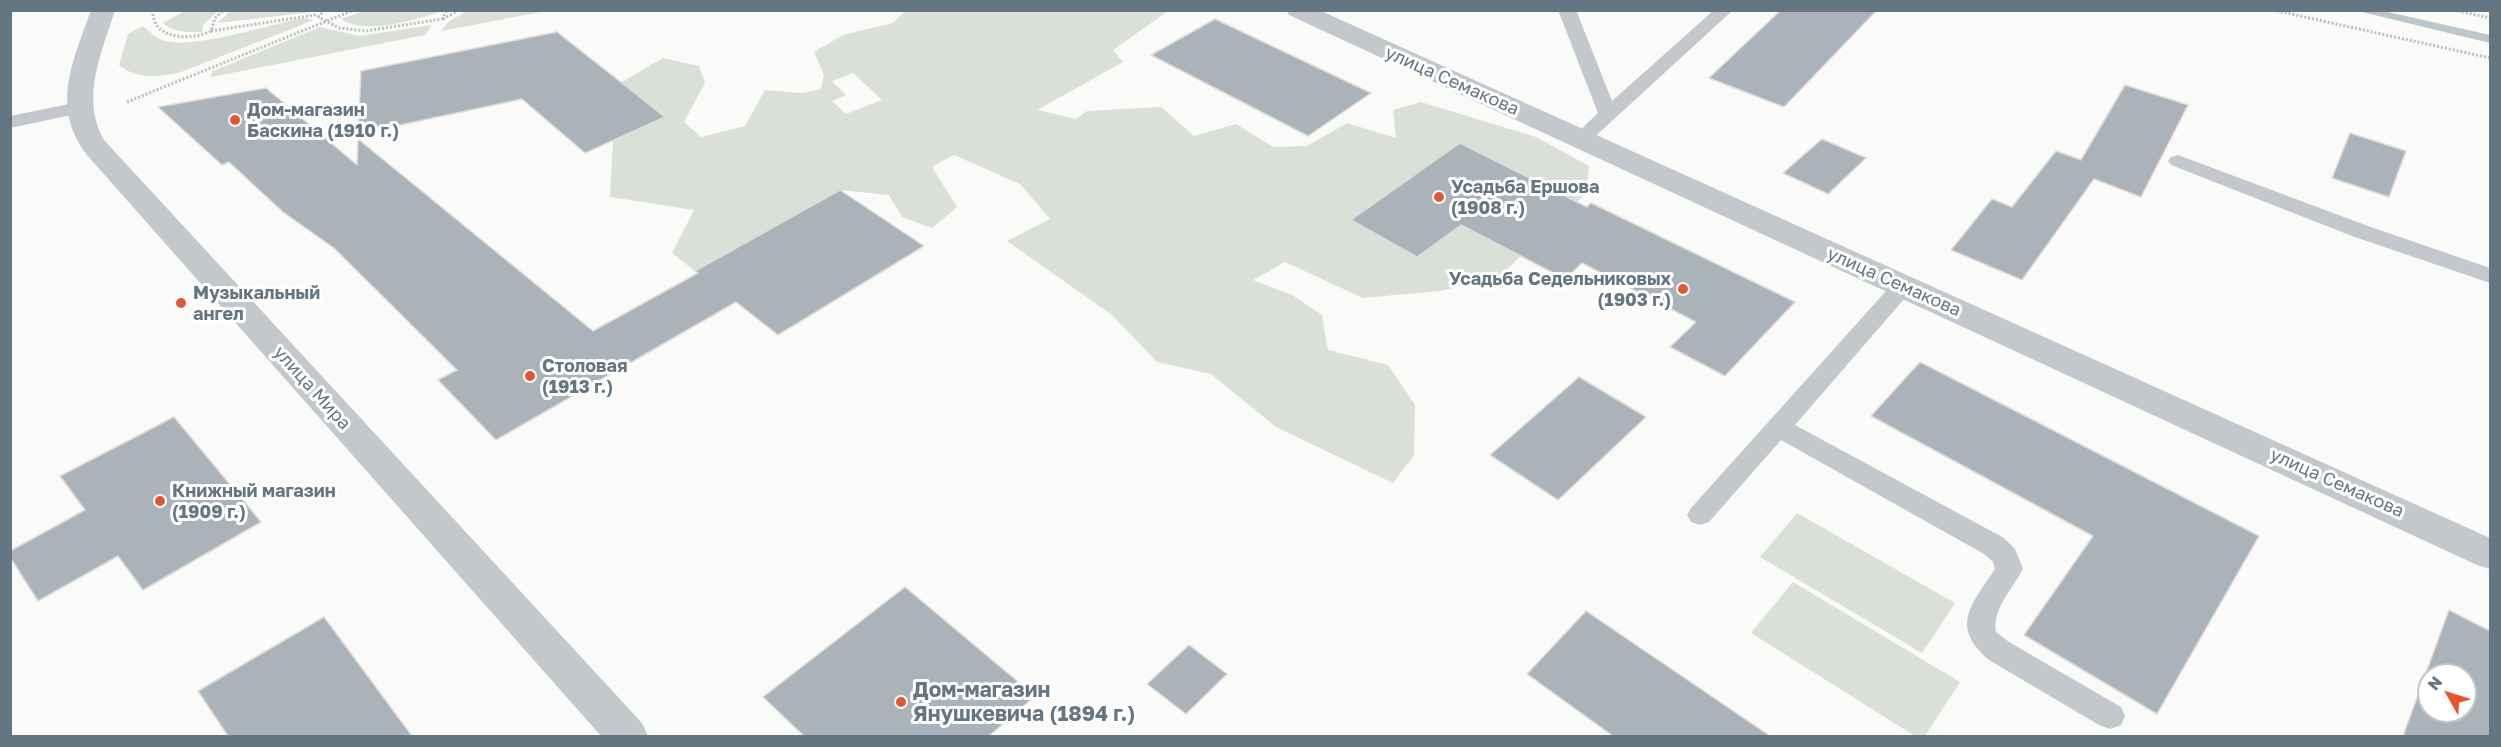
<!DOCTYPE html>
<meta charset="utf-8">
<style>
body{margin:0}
#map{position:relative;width:2501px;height:747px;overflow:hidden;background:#fafaf8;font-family:"Golos Text",sans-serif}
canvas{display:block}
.frame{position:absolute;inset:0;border:12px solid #657683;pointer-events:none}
.north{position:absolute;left:2417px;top:663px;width:60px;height:60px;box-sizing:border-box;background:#fff;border:2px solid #c1c8cd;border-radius:50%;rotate:309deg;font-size:16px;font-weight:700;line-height:24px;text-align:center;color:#657683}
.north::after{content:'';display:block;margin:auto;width:21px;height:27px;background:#e4572e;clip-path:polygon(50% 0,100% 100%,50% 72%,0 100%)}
</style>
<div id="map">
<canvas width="2501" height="747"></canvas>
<div class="frame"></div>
<div class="north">N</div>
</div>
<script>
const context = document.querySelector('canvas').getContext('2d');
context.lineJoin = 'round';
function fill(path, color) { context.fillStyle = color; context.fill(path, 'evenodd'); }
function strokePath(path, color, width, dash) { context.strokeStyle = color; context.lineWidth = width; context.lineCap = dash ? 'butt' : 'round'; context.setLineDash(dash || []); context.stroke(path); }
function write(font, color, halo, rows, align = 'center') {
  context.font = font + ' "Golos Text",sans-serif'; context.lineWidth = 6; context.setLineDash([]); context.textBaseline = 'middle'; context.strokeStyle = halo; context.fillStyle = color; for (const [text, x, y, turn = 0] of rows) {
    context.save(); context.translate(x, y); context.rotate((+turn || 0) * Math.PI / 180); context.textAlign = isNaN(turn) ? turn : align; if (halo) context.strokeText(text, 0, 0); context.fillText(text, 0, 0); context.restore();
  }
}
fill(new Path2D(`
 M232,10H321V11L217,23Z
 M470,10H546V11L441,31L449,21Z
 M185,11L186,10L218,11L203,25L202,32C186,32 175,33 163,23Z
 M364,11V10L438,11L437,13C411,21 366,35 341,19Z
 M905,11H1168L1113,50L1123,62L1037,110L1076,119L1087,111L1161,107L1194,136L1236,124L1273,147L1307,146L1347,123L1396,138L1393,110L1421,102L1536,137L1589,166L1586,193L1500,276L1441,291L1363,298L1285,262L1253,280L1292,295L1322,315L1328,350L1388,365L1415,405L1414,455L1393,483L1276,427L1211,374L1157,362L1112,315L1007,241L1050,219L1020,184L954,155L932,167L957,207L932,228L902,217L889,195L840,190L695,271L672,253L694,210L610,197L613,140L665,116L639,96L602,113L593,99L663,58L699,66L705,83L684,122L701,137L745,126L765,90L803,93L821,89L824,75L814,52L843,35L893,23ZM853,73L882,100L846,114L832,101L846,95L832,81ZM1459,143L1525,176L1417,257L1352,220Z
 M303,18L314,20L181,72C160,77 137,80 119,65L128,34L143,26C149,31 155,37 162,40C188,51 272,24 303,18Z
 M432,25L425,35L211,77L213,71L320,27L359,36Z
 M1797,513L1955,603L1922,653L1760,557Z
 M1793,582L1960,682L1925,736H1915L1751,633Z`), '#dadfd7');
fill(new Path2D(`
 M2354,10H2379L2490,35V43Z`), '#bbc7cb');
const building = new Path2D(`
 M1781,10H1877L1784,107L1709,78Z
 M1215,19L1371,93L1308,136L1151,55Z
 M557,32L665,117L585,153L522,99L358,134L361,71Z
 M2125,85L2188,105L2141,197L2094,179L2022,280L1951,250L1992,199L2012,207L2056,151L2081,160Z
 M266,88L357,165L358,139L593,331L698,273L695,271L840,190L924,246L778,335L736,302L496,440L438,380L457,370L334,248L283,212L229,162L222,165L158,107Z
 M2350,133L2406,151L2389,197L2332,178Z
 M1822,139L1866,158L1828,194L1783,173Z
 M1460,143L1587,207L1591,203L1795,302L1725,376L1670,347L1696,322L1582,263L1565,279L1461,225L1417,257L1351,220Z
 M1920,362L2259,536L2157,714L2024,635L2093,536L1871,416Z
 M1579,377L1646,417L1558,500L1490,455Z
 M174,417L261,522L143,590L118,556L38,601L10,557V551L85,510L60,476Z
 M905,587L1035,696L989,736H804L763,697Z
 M2449,610L2490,631V736H2403ZM2429,675H2465V711H2429Z
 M1586,611L1770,736H1613L1527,674Z
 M324,617L412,736H228L198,691Z
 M1189,645L1227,674L1186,714L1147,684Z`);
fill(building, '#aab3b9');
strokePath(building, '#dcdcda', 1.5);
strokePath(new Path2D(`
 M153,10C151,40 191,41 211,31L215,18L224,10
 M2273,10L2490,58
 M2454,10L2490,18
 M318,17L325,10
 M443,19L459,10
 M211,31L315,15L339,28L366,31L442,19L447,10
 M127,102L354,10`), '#bbbfc2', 3, [2, 2]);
fill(new Path2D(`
 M1558,10H1576L1612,101L1714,10H1733L1588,143H1574L1571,139L1598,113Z
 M79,102L86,104L89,108L86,112L10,128V116Z
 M2178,155L2368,226L2490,268V283L2352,236L2171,165L2168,161L2171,157Z
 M1903,279L1911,281L1914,286L1911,291L1795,425L2004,538L2015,549L2023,569C2013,588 1992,609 1996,632L2009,642L2121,707L2125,716L2121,725L2110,729L2099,725L1989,660C1949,626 1972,604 1995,569L1993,562L1984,554L1781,440L1709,522L1700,525L1691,522L1687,515L1691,508L1895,281Z`), '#c3c8cc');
fill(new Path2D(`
 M91,10H115C102,52 80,98 104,140L642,723L648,736H601L87,155C50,106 73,62 91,10Z`), '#c3c8cc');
fill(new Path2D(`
 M1286,10H1319L2490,538V569L2477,565L1289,15Z`), '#c3c8cc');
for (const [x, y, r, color] of [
 [235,120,6,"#e4572e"],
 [1439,197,6,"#e4572e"],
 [1683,289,6,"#e4572e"],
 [181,303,6,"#e4572e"],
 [530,376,6,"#e4572e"],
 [160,501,6,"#e4572e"],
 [901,702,6,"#e4572e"]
]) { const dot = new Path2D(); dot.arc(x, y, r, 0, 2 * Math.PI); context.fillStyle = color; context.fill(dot); strokePath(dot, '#fff', 2); }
write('18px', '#657683', '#fff', [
 ["улица Семакова",1452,81,24],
 ["улица Семакова",1894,282,24],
 ["улица Мира",312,388,48],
 ["улица Семакова",2337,483,24]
]);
write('bold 18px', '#657683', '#fff', [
 ["Дом-магазин",247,110],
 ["Баскина (1910 г.)",247,131],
 ["Усадьба Ершова",1451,187],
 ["(1908 г.)",1451,208],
 ["Усадьба Седельниковых",1671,279,"right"],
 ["(1903 г.)",1671,300,"right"],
 ["Музыкальный",193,293],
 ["ангел",193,314],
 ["Столовая",542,366],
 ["(1913 г.)",542,387],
 ["Книжный магазин",172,491],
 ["(1909 г.)",172,512]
], 'left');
write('bold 21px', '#657683', '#fff', [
 ["Дом-магазин",913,690],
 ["Янушкевича (1894 г.)",913,714]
], 'left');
</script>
